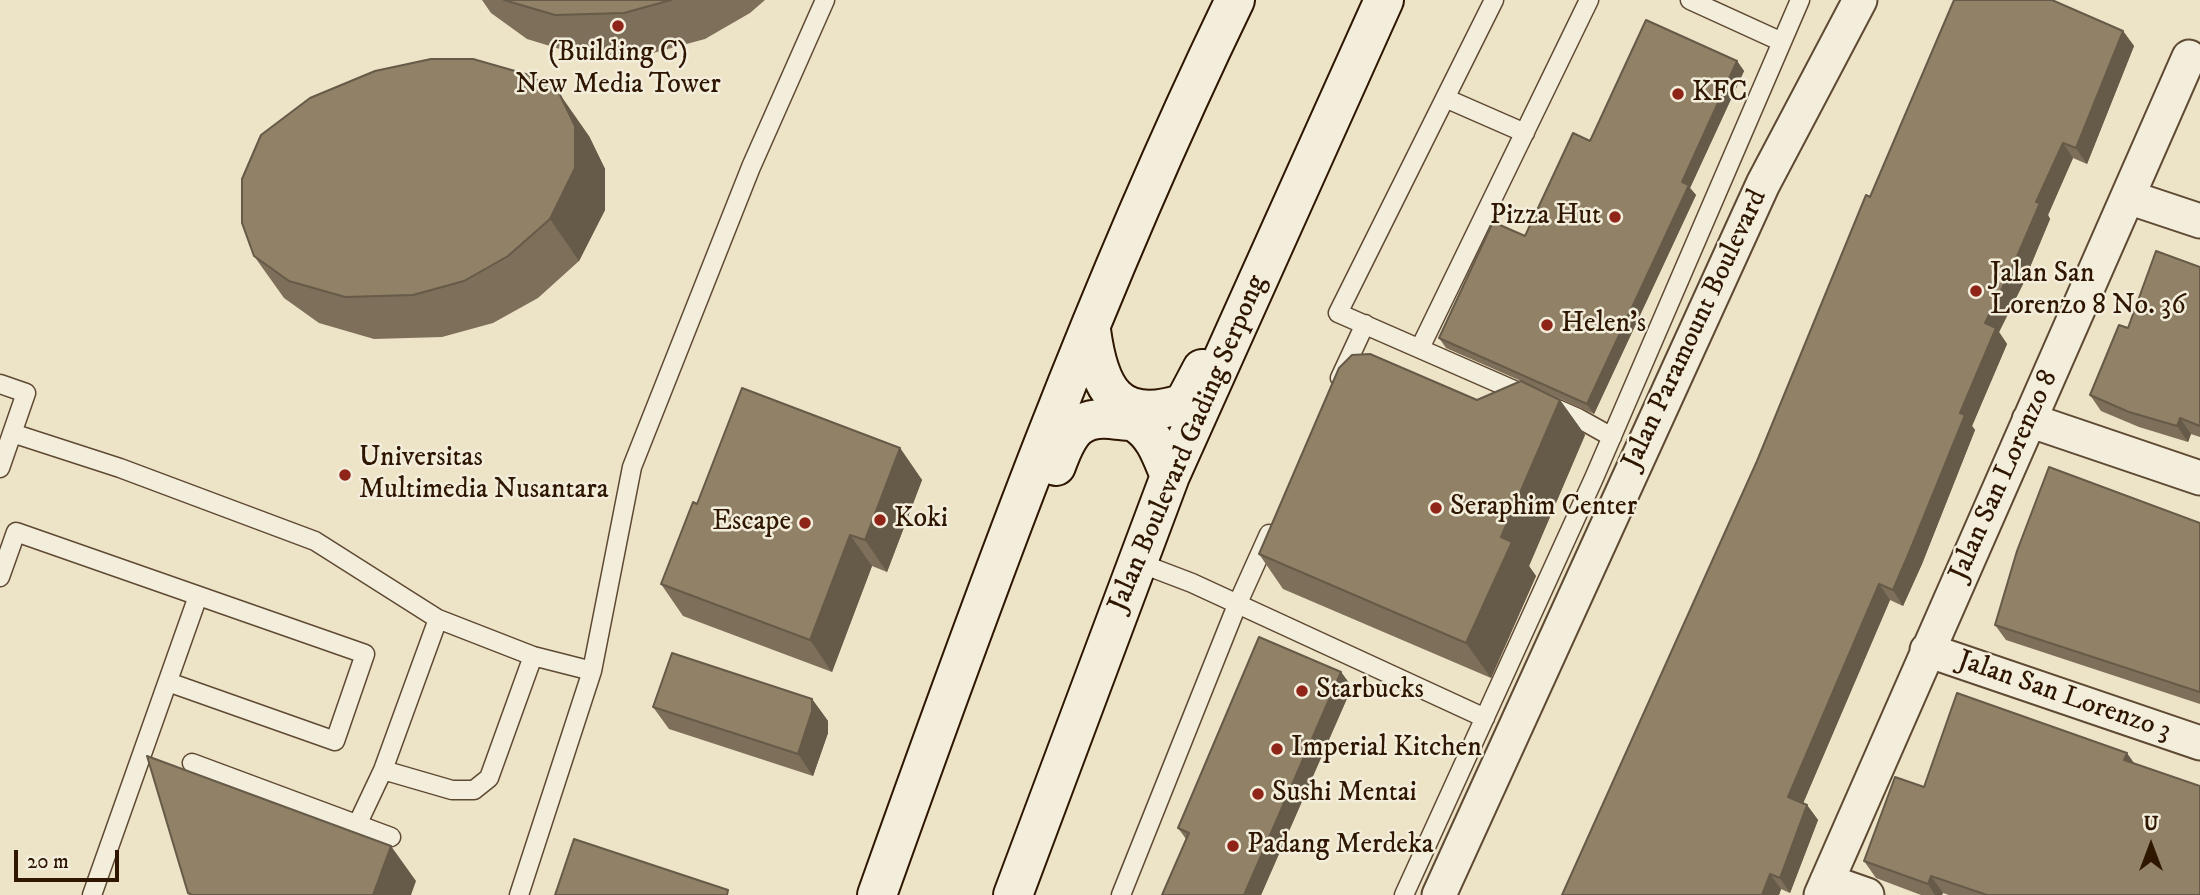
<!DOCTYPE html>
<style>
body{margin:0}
#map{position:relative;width:2200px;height:895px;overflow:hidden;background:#ede3c7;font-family:"IM FELL DW Pica",serif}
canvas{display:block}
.north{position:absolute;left:2116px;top:811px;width:70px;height:70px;-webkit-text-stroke:5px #f3eddb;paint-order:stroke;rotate:0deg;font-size:19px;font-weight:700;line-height:28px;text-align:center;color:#2e1600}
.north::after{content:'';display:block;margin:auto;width:24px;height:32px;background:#2e1600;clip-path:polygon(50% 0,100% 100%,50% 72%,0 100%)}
.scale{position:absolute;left:14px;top:850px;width:105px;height:32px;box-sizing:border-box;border:4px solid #2e1600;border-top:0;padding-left:9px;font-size:21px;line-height:24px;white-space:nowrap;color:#2e1600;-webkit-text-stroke:5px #f3eddb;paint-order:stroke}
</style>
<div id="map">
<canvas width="2200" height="895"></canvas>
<div class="north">U</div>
<div class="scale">20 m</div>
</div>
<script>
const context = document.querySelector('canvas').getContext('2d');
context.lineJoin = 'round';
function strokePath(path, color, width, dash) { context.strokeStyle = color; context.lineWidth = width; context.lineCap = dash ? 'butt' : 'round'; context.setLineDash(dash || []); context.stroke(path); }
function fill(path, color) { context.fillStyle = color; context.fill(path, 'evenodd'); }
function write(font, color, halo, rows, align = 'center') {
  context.font = font + ' "IM FELL DW Pica",serif'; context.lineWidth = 5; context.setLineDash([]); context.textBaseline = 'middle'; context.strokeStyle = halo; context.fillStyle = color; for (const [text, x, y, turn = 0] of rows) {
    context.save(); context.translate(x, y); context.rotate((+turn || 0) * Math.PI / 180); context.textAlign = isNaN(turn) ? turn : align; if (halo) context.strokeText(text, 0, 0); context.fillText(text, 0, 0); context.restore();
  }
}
const service = new Path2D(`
 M1494,0L1338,313L1578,418L1612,437
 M1690,0L1782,42
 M1445,98L1525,133
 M1420,348L1589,0
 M1340,378L1365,324
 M0,384L26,393L0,468
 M12,433L120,468L315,541L438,619L533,656L592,671
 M1137,562L1192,583L1485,718
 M0,577L16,532L365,654L335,741L168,682
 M192,763L391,837
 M383,770L452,790H474L489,778L533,656
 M357,825L383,770L438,619
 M92,895L198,596
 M519,895L592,671L632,467L751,167L825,0
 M1121,895L1237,605L1269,534
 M1404,895L1594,478L1800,0`);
const minor = new Path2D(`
 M2128,197L2200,221
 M2029,420L2200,478
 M1927,650L2200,743
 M1827,881L1867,895
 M1439,895L1763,184L1860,0
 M1821,895L2189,57`);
const secondary = new Path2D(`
 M1091,330C1099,389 1117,426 1184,403L1202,369
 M1056,466C1068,433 1078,413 1118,420C1125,421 1134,420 1139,425C1156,437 1162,458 1170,476
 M877,895C985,592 1095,289 1235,0
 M1013,895L1170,476L1384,0`);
strokePath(service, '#5e4932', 21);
strokePath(minor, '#5e4932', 37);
strokePath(secondary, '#2e1600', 42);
strokePath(service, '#f3eddb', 18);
strokePath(minor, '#f3eddb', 33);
strokePath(secondary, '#f3eddb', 38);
fill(new Path2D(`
 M482,0H765L750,13L705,39L653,53L583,56L527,39L491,13Z
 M2123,31L2134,46L2087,164L2073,158L2048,215L2050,219L2023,284L1999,332L2007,344L1972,426L1975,430L1922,564L1903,606L1890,600L1803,803L1807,805L1818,820L1790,893L1781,889L1779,895H1562L1757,461L1870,197Z
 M1737,61L1744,71L1690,188L1696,195L1594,414L1523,382L1560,400L1585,435L1529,566L1536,576L1491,678L1283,589L1259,554L1477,400L1521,381L1446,348L1439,338L1525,236L1590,141Z
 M589,136L605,169V210L579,261L538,298L493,323L442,337L374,339L319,323L284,298L254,256Z
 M2200,267V437L2191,434L2188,442L2139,427L2101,411L2090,395L2128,328Z
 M900,448L922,480L887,572L872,566L832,672L683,616L661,584L697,504Z
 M2200,523V704L2006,640L1995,625Z
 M1341,672L1352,687L1261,895H1162L1186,839L1178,828Z
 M812,699L828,721V733L813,776L669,729L653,707Z
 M1864,861L2200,895H1949L1943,893L1942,895H1921L1876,878Z`), '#7d6f59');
fill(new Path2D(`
 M2123,31L2134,46L2087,164L2076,148Z
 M1737,61L1744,71L1690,188L1696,195L1594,414L1587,404L1682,182Z
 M559,93L589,136L605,169V210L579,261L550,219Z
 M2063,143L2073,158L2048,215L2050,219L2023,284L1999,332L2007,344L1972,426L1975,430L1922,564L1903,606L1893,590L1960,413L1985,323L2036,202Z
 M1560,400L1585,435L1529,566L1536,576L1491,678L1466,643L1501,537Z
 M2180,418L2191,434L2188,442L2177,426Z
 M900,448L922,480L887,572L865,540Z
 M850,535L872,566L832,672L810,640Z
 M1879,584L1890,600L1799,813L1788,797Z
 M1341,672L1352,687L1261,895H1244Z
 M812,699L828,721V733L813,776L798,754Z
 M2127,753L2139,770L2124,760Z
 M1807,805L1818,820L1790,893L1780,878Z
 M391,846L416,881L411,895H373Z
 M1770,874L1781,889L1779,895H1762Z
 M1931,876L1943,893L1942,895H1935L1928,884Z`), '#665a48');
const building = new Path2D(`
 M504,0H671L624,13L555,15Z
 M1954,0H2052L2123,31L2076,148L2063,143L2036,202L2040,203L2012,268L1985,323L1996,328L1960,413L1965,415L1911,548L1893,590L1879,584L1788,797L1807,805L1780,878L1770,874L1762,895H1562L1757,461L1866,195L1870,197Z
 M1646,20L1737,61L1682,182L1689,185L1587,404L1439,338L1493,222L1525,236L1573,133L1590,141Z
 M431,59H473L529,75L559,93L575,126V168L550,219L508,256L464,281L413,295L345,297L289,281L254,256L242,223V179L261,135L310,98L375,71Z
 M2156,251L2200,267V426L2180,418L2177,426L2129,412L2090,395L2119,325L2128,328Z
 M1370,354L1477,400L1521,381L1560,400L1501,537L1512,542L1466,643L1259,554L1339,368L1352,355Z
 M742,388L900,448L865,540L850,535L810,640L661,584L693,502L697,504Z
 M2049,467L2200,523V692L1995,625L2017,551Z
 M1259,637L1341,672L1244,895H1162L1189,833L1178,828Z
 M672,653L812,699V711L798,754L653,707Z
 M1957,693L2127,753L2124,760L2200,786V895H1987L1931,876L1928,884L1864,861L1895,777L1924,787Z
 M147,756L391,846L373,895H192L188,893Z
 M574,839L728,890L727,895H555Z`);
fill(building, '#918167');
strokePath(building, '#665a48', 2);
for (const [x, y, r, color] of [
 [618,26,7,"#8f2418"],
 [1678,94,7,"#8f2418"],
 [1615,217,7,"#8f2418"],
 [1976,291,7,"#8f2418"],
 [1547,325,7,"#8f2418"],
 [345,475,7,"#8f2418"],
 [1436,508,7,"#8f2418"],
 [880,520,7,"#8f2418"],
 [805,523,7,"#8f2418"],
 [1302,691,7,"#8f2418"],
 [1277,749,7,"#8f2418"],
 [1258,794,7,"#8f2418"],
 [1233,846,7,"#8f2418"]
]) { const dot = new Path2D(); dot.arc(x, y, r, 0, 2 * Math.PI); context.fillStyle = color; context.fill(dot); strokePath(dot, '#f3eddb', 2.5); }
write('28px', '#2e1600', '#f3eddb', [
 ["(Building C)",618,54,"center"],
 ["New Media Tower",618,86,"center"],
 ["KFC",1692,94],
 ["Pizza Hut",1601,217,"right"],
 ["Jalan San",1990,275],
 ["Lorenzo 8 No. 36",1990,307],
 ["Helen's",1561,325],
 ["Universitas",359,459],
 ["Multimedia Nusantara",359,491],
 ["Seraphim Center",1450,508],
 ["Koki",894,520],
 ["Escape",791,523,"right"],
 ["Starbucks",1316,691],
 ["Imperial Kitchen",1291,749],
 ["Sushi Mentai",1272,794],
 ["Padang Merdeka",1247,846]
], 'left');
write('28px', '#2e1600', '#f3eddb', [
 ["Jalan Paramount Boulevard",1696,330,-65],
 ["Jalan Boulevard Gading Serpong",1189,444,-67],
 ["Jalan San Lorenzo 8",2005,476,-66],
 ["Jalan San Lorenzo 3",2064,697,19]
]);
</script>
